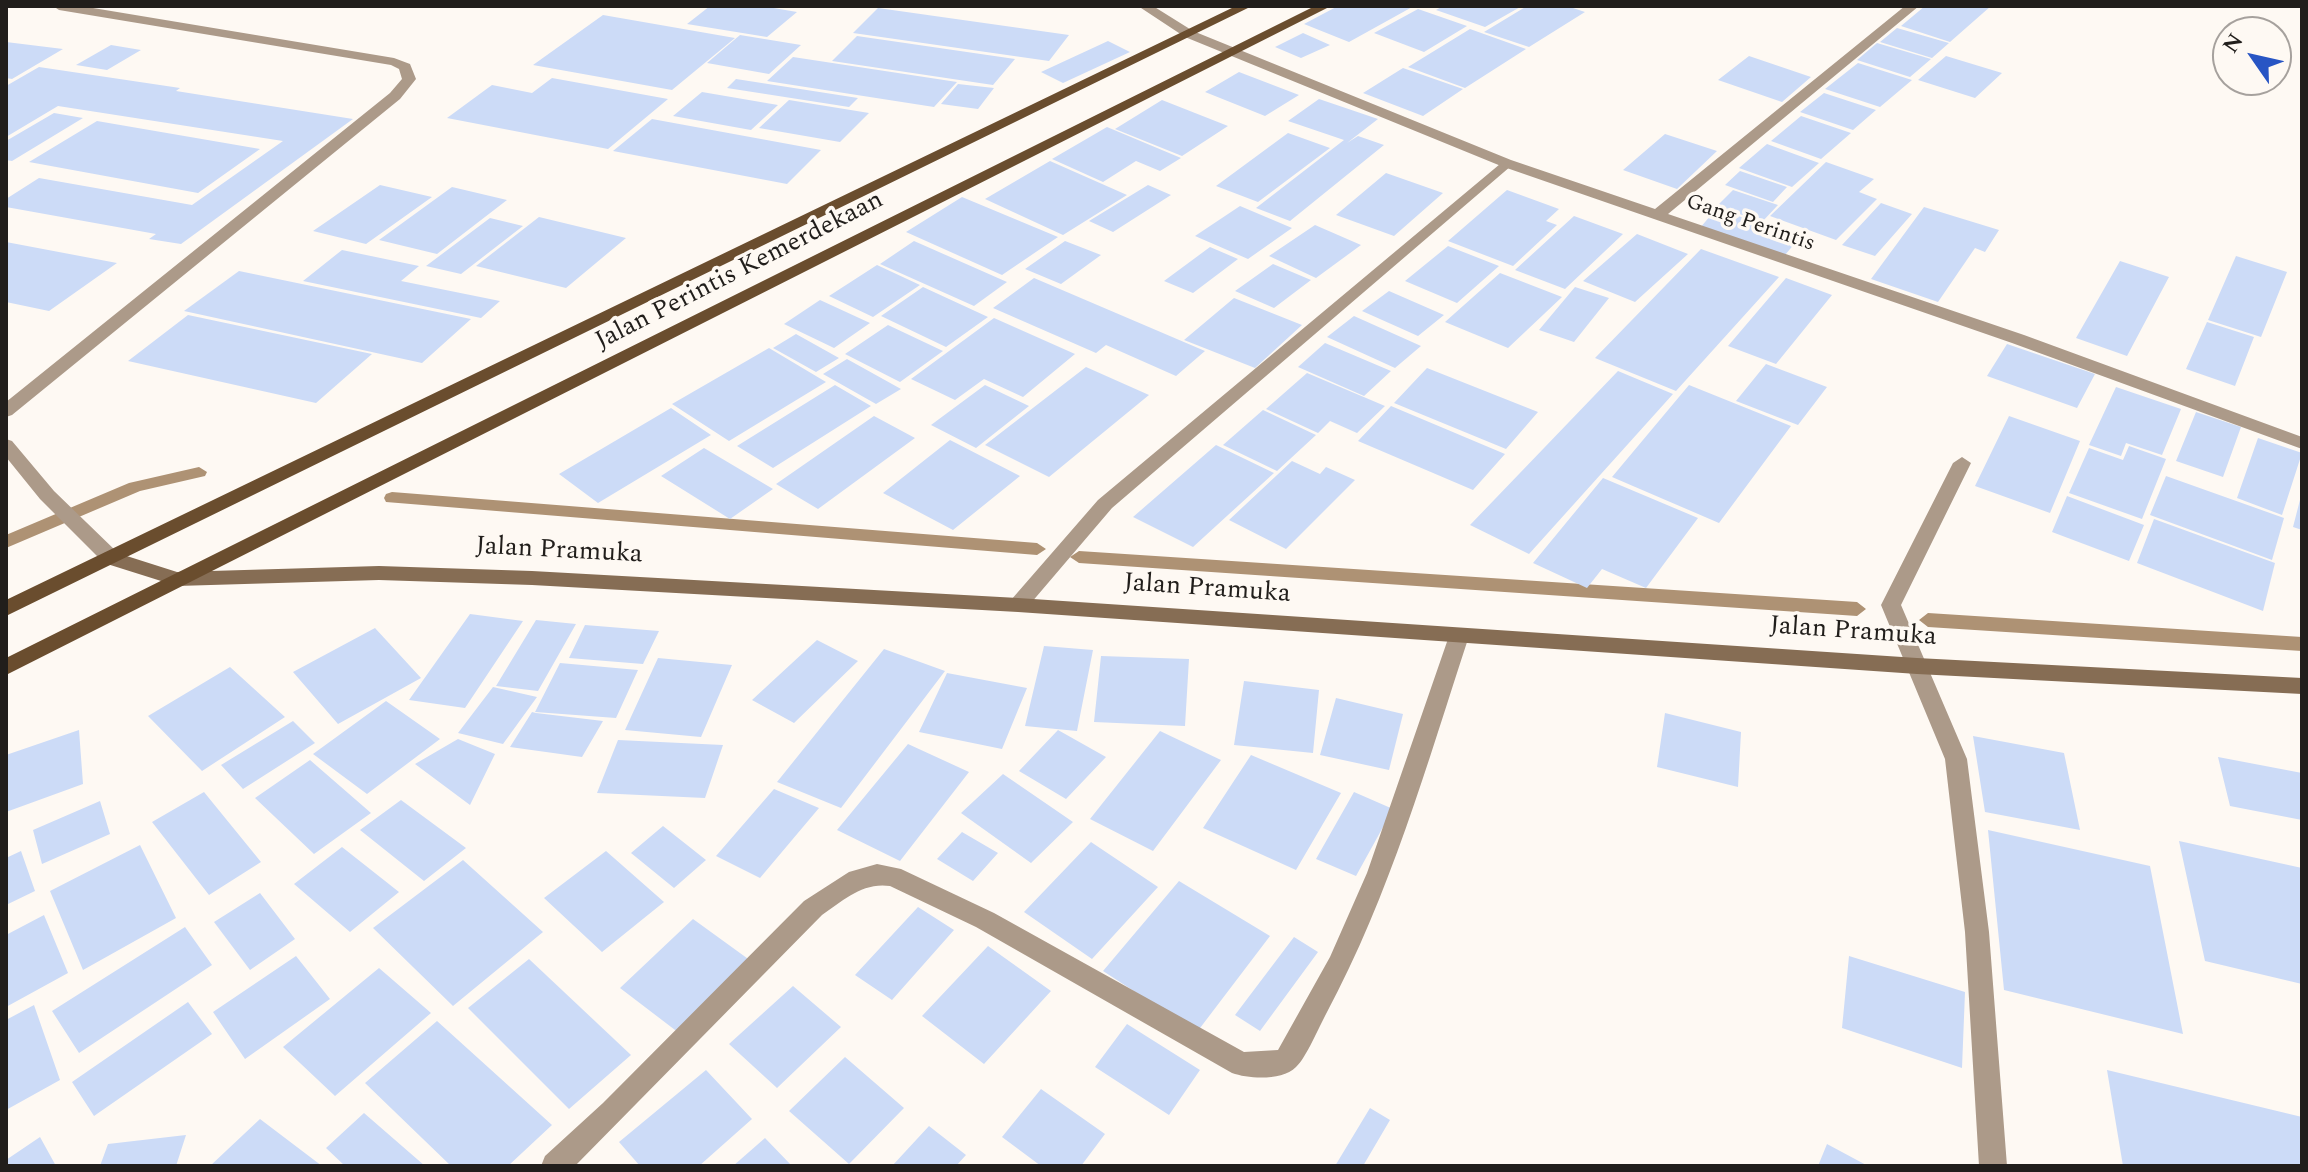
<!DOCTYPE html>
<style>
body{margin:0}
#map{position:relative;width:2308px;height:1172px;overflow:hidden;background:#fef9f3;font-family:Spectral,serif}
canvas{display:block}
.frame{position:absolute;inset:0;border:8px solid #211e1b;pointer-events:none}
.north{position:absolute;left:2212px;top:16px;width:80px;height:80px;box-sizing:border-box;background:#fef9f3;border:2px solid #a6a19d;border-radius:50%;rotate:304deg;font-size:22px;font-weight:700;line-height:32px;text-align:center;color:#211e1b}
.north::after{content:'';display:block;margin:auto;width:28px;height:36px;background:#2855c4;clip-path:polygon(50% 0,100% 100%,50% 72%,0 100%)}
</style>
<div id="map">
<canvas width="2308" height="1172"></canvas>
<div class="frame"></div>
<div class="north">N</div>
</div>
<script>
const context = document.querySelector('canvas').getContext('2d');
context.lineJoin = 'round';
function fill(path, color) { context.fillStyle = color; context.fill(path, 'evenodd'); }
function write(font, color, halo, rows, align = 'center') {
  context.font = font + ' Spectral,serif'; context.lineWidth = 7; context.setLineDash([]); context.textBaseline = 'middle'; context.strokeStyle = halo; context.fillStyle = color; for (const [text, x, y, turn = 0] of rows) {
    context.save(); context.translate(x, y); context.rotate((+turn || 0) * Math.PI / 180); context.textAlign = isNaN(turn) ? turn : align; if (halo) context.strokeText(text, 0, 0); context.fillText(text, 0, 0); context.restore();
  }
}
fill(new Path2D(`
 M199,467L207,472L205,476L140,491L6,548V535L129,483Z
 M392,492L1037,543L1046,549L1037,555L386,502L384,498L386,494Z
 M1079,551L1857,602L1866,609L1857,616L1079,563L1070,557Z
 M1928,613L2302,637V651L1928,627L1919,620Z`), '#ae9274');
fill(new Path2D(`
 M710,6H762L797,12L767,37L687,24Z
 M1338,6H1414L1349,42L1304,24Z
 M1443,6H1522L1485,27L1436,10Z
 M1527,6H1567L1585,12L1529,47L1484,32Z
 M1925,6H1991L1950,42L1901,26Z
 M878,8L1069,35L1049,61L853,33Z
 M1418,9L1467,26L1424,52L1374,33Z
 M603,15L735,38L672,90L533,65Z
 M1897,28L1949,43L1932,58L1880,42Z
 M1470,29L1526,49L1465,88L1408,67Z
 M1303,33L1330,45L1301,58L1275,47Z
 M740,35L801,45L769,74L707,63Z
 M857,36L1015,59L993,85L832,61Z
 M1108,41L1130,52L1063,83L1041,72Z
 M6,42L63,49L12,79L6,78Z
 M1877,43L1931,59L1910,77L1857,60Z
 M111,45L141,50L107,70L76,65Z
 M1749,56L1811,77L1782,102L1718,80Z
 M1946,56L2002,73L1975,98L1918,80Z
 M793,57L957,82L934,107L767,81Z
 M1858,63L1912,80L1880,107L1825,89Z
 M39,67L180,88L176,91L353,119L181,244L149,239L156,234L6,207V199L39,178L192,205L283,141L58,106L6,137V86Z
 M1403,68L1463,89L1423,116L1363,93Z
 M1239,72L1299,95L1265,116L1205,92Z
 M552,78L668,99L608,149L447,118L492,85L532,93Z
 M736,79L858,98L849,107L727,88Z
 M958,84L994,88L978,109L941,104Z
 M702,92L778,105L751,130L673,116Z
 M1824,93L1876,110L1853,130L1800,112Z
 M1319,99L1378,119L1347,143L1358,136L1384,145L1290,221L1256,208L1344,140L1288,121Z
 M789,100L869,113L840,142L759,128Z
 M1162,100L1228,126L1182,156L1115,129Z
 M54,113L83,118L12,161L6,160V141Z
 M1801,116L1851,133L1821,159L1771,141Z
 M652,119L821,150L787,184L613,151Z
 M97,121L260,149L198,193L29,162Z
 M1107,127L1181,158L1160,171L1136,161L1103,182L1052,159Z
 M1288,133L1330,148L1258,202L1216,186Z
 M1665,134L1717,151L1677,189L1623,170Z
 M1767,144L1819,163L1792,187L1739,168Z
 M1050,161L1127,195L1063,235L985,199Z
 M1826,162L1874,179L1859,192L1877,199L1836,240L1770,216Z
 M1740,171L1787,187L1773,202L1725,185Z
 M1386,173L1443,193L1394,236L1336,215Z
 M380,185L432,197L366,244L313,231Z
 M1148,185L1171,195L1113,232L1089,221Z
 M452,187L507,200L437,254L379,240Z
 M1507,190L1559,209L1546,221L1557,225L1513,266L1448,241Z
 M1733,190L1778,205L1762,222L1717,206Z
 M962,197L1058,237L1002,275L906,232Z
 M1881,203L1912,214L1875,256L1842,245Z
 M1240,206L1292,228L1248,259L1195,236Z
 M1924,207L1999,230L1985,252L1975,248L1938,302L1871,279Z
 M1716,209L1801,236L1785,255L1700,228Z
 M1574,216L1623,234L1565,289L1515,270Z
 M539,217L626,238L566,288L476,266Z
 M490,218L523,226L461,274L426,266Z
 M1315,225L1361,245L1316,278L1269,256Z
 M1637,234L1688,254L1635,302L1583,281Z
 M914,241L1007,282L974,306L880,264Z
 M1065,241L1101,255L1061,284L1025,269Z
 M6,242L117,263L49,311L6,302Z
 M1448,246L1499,266L1457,303L1405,281Z
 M1210,247L1238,259L1193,293L1164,281Z
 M1701,249L1779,277L1676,391L1595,358Z
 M342,250L419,266L401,281L500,301L481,318L303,281Z
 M2236,256L2287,272L2261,337L2208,320Z
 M2120,261L2169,277L2127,356L2076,338Z
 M1273,264L1311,280L1274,308L1235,291Z
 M877,265L920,285L873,317L829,296Z
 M239,271L471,319L422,363L184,311Z
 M1500,273L1562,297L1508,348L1445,322Z
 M1034,278L1205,351L1176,376L1106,345L1096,353L993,308Z
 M1786,278L1832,295L1776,364L1728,346Z
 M923,287L988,317L946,347L881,316Z
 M1575,287L1609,298L1574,342L1539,330Z
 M1389,291L1444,315L1418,336L1362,311Z
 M1234,298L1302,325L1255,368L1184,340Z
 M820,300L870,323L834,348L784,324Z
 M188,315L372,354L316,403L128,361Z
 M1354,316L1421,346L1395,368L1327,337Z
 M994,318L1075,354L1023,397L984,379L955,400L911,379Z
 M2207,322L2254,337L2235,386L2186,369Z
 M888,325L943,351L900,382L845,354Z
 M796,334L839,358L816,372L773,348Z
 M1325,343L1391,371L1364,396L1298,367Z
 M2007,344L2095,374L2077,408L1987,376Z
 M769,348L826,382L729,441L672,404Z
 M847,359L901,389L876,404L823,374Z
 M1766,364L1827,387L1798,425L1736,401Z
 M1086,367L1149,395L1049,477L985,445Z
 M1427,368L1538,412L1506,449L1394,403Z
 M1618,371L1673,394L1529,554L1470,525Z
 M1307,373L1385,406L1357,433L1330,421L1318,433L1266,409Z
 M835,385L871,406L773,468L737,446Z
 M985,385L1029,406L976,448L931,425Z
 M1689,385L1791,426L1719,523L1612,477Z
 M2116,387L2181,409L2162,455L2126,443L2121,456L2089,445Z
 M1391,406L1505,454L1473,490L1358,441Z
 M671,408L711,435L598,503L559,474Z
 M1263,410L1316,435L1277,471L1223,445Z
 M2196,412L2241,427L2223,477L2176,461Z
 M874,416L915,438L818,509L776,484Z
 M2009,416L2080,441L2050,513L1975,486Z
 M2258,438L2302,453L2282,515L2237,498Z
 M950,440L1020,476L953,530L883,493Z
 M1216,445L1274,473L1193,547L1133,517Z
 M2129,446L2166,459L2142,519L2069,493L2089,448L2123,460Z
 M704,448L773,489L730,519L661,476Z
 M1292,461L1320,474L1326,467L1355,480L1286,549L1229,520Z
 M2166,476L2284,518L2272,560L2150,515Z
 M1603,478L1698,518L1646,588L1602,569L1587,588L1533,563Z
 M2067,496L2144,525L2129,561L2052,532Z
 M2301,496H2302V530L2293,527Z
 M2154,519L2275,563L2263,611L2137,563Z
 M470,614L523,621L465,708L409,700Z
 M536,620L576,624L538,691L496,686Z
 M585,625L659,631L643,664L569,658Z
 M375,628L421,678L338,724L293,672Z
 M817,640L858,661L794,723L752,700Z
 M1044,646L1093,650L1077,731L1025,726Z
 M884,649L945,671L841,808L777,782Z
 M1101,656L1189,659L1185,726L1094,722Z
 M658,658L732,665L701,737L625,730Z
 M560,663L638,670L616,718L535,712Z
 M230,667L285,717L202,771L148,716Z
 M947,673L1027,688L1002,749L919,732Z
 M1244,681L1319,690L1313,753L1234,745Z
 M493,687L537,697L503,744L458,733Z
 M1336,698L1403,714L1389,770L1320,755Z
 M386,701L440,739L367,794L313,754Z
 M532,712L536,713L603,721L582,757L510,747Z
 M1665,713L1741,732L1738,787L1657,767Z
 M293,721L315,743L243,789L221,765Z
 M79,730L83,784L6,812V755Z
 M1058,730L1106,757L1066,799L1019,771Z
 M1160,731L1221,760L1153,851L1090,819Z
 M1973,736L2064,753L2080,830L1985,812Z
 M458,739L495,754L470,805L415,764Z
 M618,740L723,745L705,798L597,793Z
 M908,744L969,772L900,861L837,830Z
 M1251,755L1341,793L1296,870L1203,828Z
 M2218,757L2302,773V820L2230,806Z
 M310,760L371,813L314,854L255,798Z
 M1003,774L1073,822L1031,863L961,813Z
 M774,789L819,808L760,878L716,856Z
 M204,792L261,862L209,895L152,822Z
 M1354,792L1393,809L1356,876L1316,859Z
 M401,800L466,848L424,881L360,830Z
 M100,801L110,834L42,864L33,830Z
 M663,826L706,860L674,888L631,853Z
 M1988,830L2150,866L2183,1034L2004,990Z
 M962,832L998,853L973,881L937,859Z
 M2179,841L2302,868V984L2205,961Z
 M1091,842L1158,887L1092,959L1024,912Z
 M140,845L176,918L83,970L50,891Z
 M342,847L399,892L350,932L294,884Z
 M21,851L35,891L6,905V858Z
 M606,851L664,902L602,952L544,898Z
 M463,860L543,932L453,1006L373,928Z
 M1179,881L1270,936L1197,1032L1103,971Z
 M260,893L295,939L250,970L214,922Z
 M918,907L954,930L892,1000L855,975Z
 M44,915L68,973L6,1007V935Z
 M693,919L751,961L679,1033L620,988Z
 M185,927L212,965L79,1053L52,1011Z
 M1294,937L1318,952L1260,1031L1235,1015Z
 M988,946L1051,991L984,1064L922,1016Z
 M296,956L330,999L245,1059L213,1012Z
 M1849,956L1965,992L1962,1068L1842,1028Z
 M529,959L631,1055L569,1109L468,1008Z
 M379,968L431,1013L335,1096L283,1047Z
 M793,986L841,1027L777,1088L729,1044Z
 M188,1002L212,1034L94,1116L72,1082Z
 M34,1005L60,1080L6,1110V1020Z
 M437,1021L552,1125L508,1166H451L365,1083Z
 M1127,1024L1200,1070L1169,1115L1095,1067Z
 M845,1057L904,1108L849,1164L789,1111Z
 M706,1070L752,1119L699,1166H640L619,1142Z
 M2107,1070L2302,1117V1166H2123Z
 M1041,1089L1105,1134L1081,1166H1041L1002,1137Z
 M1370,1108L1390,1120L1363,1166H1335Z
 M364,1113L425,1166H345L326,1148Z
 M260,1119L322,1166H210Z
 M929,1126L966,1155L956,1166H892Z
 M186,1135L176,1166H100L108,1144Z
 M40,1137L56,1166H6V1160Z
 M765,1138L792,1166H733Z
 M1827,1144L1868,1166H1818Z`), '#ccdbf7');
fill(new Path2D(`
 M53,6H81L394,58L410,64L416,79L400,99L12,415L6,417V402L390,93L402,79L399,69L391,65L59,10Z
 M1506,159L1513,163L1511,166L1112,508L1025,610H1011L1008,605L1011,600L1098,500Z
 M6,439L12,441L54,491L118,553L121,558L118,563H104L40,499L6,457Z`), '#ac9a89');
fill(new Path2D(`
 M1138,6H1153L1193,31L1511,160L1655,209L1905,6H1919L1668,214L2024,335L2302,437V449L2012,343L1501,166L1185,37Z
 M1962,457L1971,463L1901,605L1967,759L1989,932L2007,1166H1979L1965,932L1945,759L1881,605L1953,463Z
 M1459,628L1466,631L1469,636C1427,764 1390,895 1326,1014C1319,1027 1306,1058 1296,1067C1282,1081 1249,1079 1232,1073L976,927L890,886C862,882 843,901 822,915L575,1166H541L545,1156L603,1103L804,901L849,872L877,864L901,869L994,913L1244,1052L1278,1050L1330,957L1367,873L1449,636L1452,631Z`), '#ac9a89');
fill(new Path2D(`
 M111,551L177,572L379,566L532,571L1018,598L1917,658L2302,678V694L1917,674L1018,612L532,585L379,580L177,586L104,563L101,558L104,553Z`), '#866d54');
fill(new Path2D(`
 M1236,6H1252L6,616V600Z
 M1315,6H1331L6,675V658Z`), '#6a4d2e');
write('22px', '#211e1b', '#fef9f3', [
 ["Gang Perintis",1750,224,19]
]);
write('26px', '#211e1b', '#fef9f3', [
 ["Jalan Perintis Kemerdekaan",740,272,-27],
 ["Jalan Pramuka",559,552,3],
 ["Jalan Pramuka",1207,590,4],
 ["Jalan Pramuka",1853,633,4]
]);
</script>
